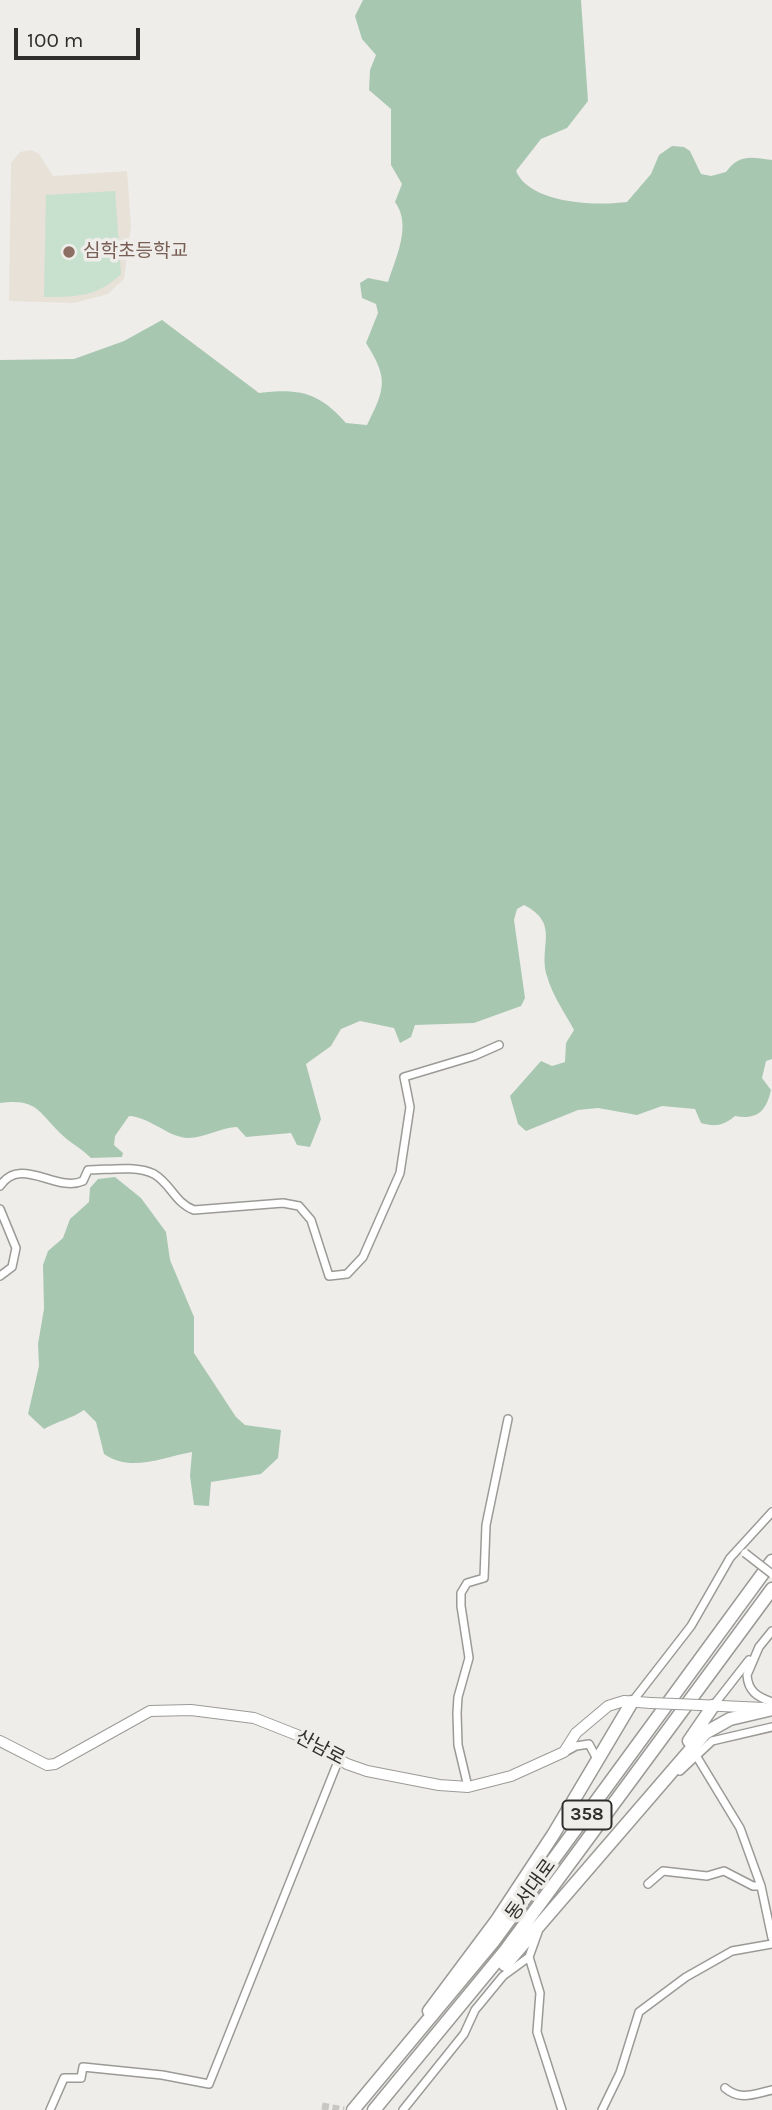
<!DOCTYPE html>
<meta charset="utf-8">
<style>
body{margin:0}
#map{position:relative;width:772px;height:2110px;overflow:hidden;background:#efedea;font-family:Karla,sans-serif}
canvas{display:block}
.scale{position:absolute;left:14px;top:28px;width:126px;height:32px;box-sizing:border-box;border:4px solid #2f2e2d;border-top:0;padding-left:9px;font-size:21px;line-height:24px;white-space:nowrap;color:#2f2e2d;-webkit-text-stroke:5px #efedea;paint-order:stroke}
</style>
<div id="map">
<canvas width="772" height="2110"></canvas>
<div class="scale">100 m</div>
</div>
<script>
const context = document.querySelector('canvas').getContext('2d');
context.lineJoin = 'round';
function fill(path, color) { context.fillStyle = color; context.fill(path, 'evenodd'); }
function strokePath(path, color, width, dash) { context.strokeStyle = color; context.lineWidth = width; context.lineCap = dash ? 'butt' : 'round'; context.setLineDash(dash || []); context.stroke(path); }
function write(font, color, halo, rows, align = 'center') {
  context.font = font + ' Karla,"Noto Sans KR",sans-serif'; context.lineWidth = 7; context.setLineDash([]); context.textBaseline = 'middle'; context.strokeStyle = halo; context.fillStyle = color; for (const [text, x, y, turn = 0] of rows) {
    context.save(); context.translate(x, y); context.rotate((+turn || 0) * Math.PI / 180); context.textAlign = isNaN(turn) ? turn : align; if (halo) context.strokeText(text, 0, 0); context.fillText(text, 0, 0); context.restore();
  }
}
fill(new Path2D(`
 M31,150L39,154L53,176L127,171L131,226L124,279L108,294L74,303L9,301L11,163L20,152Z`), '#e7e1d7');
fill(new Path2D(`
 M115,191L121,274C97,297 76,297 44,297L46,195Z`), '#c8e0ce');
fill(new Path2D(`
 M363,0H581L588,101L567,128L541,139L516,171C530,204 596,206 627,202L651,174L659,155L672,146L684,147L690,151L701,174L711,176L726,172C739,154 751,157 772,160V1059L766,1061L762,1078L771,1090C766,1112 757,1120 735,1116C723,1126 715,1127 701,1123L695,1109L662,1106L637,1115L598,1108L578,1110L526,1131L518,1124L510,1096L541,1061L552,1066L565,1062L566,1043L574,1030C565,1013 552,995 547,976C538,946 561,924 524,905L517,909L514,920L525,998L521,1006L474,1023L415,1025L411,1037L400,1043L394,1028L360,1021L341,1029L331,1046L306,1064L321,1119L310,1147L297,1145L291,1133L246,1137L237,1127C220,1127 198,1142 181,1137C164,1133 148,1117 129,1116L115,1136L114,1145L123,1153L122,1157L91,1158C81,1148 70,1143 60,1133C38,1111 36,1098 0,1103V360L74,359L124,341L162,320L259,393C299,388 319,392 346,423L367,425C385,389 389,379 366,343L378,313L376,304L362,298L360,283L368,278L388,282C396,257 412,225 395,202L402,184L391,165V109L369,90L370,70L376,55L362,39L355,16Z
 M115,1177L141,1198L166,1232L170,1260L194,1317V1353L236,1417L245,1425L281,1430L278,1458L261,1474L211,1482L209,1506L194,1505L190,1476L192,1452C163,1457 131,1473 104,1454L96,1422L84,1410C71,1419 58,1421 44,1429L28,1414L39,1366L38,1344L44,1309L43,1265L48,1251L63,1238L70,1219L89,1202L90,1188L98,1179Z`), '#a8c7b1');
strokePath(new Path2D(`
 M322,2106L344,2110`), '#c9c7c4', 7, [7, 3.5]);
const street = new Path2D(`
 M0,1186C21,1155 56,1193 83,1181L88,1170C108,1170 136,1165 154,1174C171,1184 175,1203 194,1210L283,1203L299,1206L311,1220L329,1276L347,1274L363,1257L400,1173L410,1107L404,1077L474,1056L499,1045
 M0,1209L16,1248L12,1267L0,1276
 M772,1631L759,1647L747,1675C748,1691 757,1697 772,1702
 M632,1702L691,1626L730,1558L772,1512
 M713,1706L749,1660
 M565,1752L576,1746L589,1744L597,1759
 M697,1757L740,1828L761,1886L772,1938
 M680,1771L712,1741L772,1727
 M468,1787L458,1745L457,1713L458,1697L469,1658L461,1606V1593L467,1583L484,1578L486,1525L508,1419
 M648,1884L663,1871L707,1876L724,1871L753,1886H761
 M529,1957L540,1993L537,2032L562,2110
 M725,2088C740,2101 754,2094 772,2090
 M50,2110L64,2078H81L83,2067L162,2075L209,2084L339,1759
 M403,2110L464,2034L475,2010L503,1976L529,1957L538,1932
 M602,2110L620,2073L639,2012L686,1977L732,1951L772,1944`);
const secondary = new Path2D(`
 M700,1705L764,1708
 M0,1741L47,1765L55,1764L150,1711L191,1710L254,1718L297,1735L347,1764L367,1771L439,1785L468,1787L511,1776L564,1752L576,1733L608,1706L624,1701L651,1703`);
const highway = new Path2D(`
 M689,1741L713,1706
 M505,1965L705,1733L730,1719L772,1709
 M429,2011L497,1920L553,1835L632,1702
 M353,2110L493,1942L772,1561
 M374,2110L505,1951L772,1589`);
strokePath(street, '#9b9a97', 10);
strokePath(secondary, '#9b9a97', 12);
strokePath(highway, '#9b9a97', 15);
strokePath(street, '#fff', 7);
strokePath(secondary, '#fff', 10);
strokePath(highway, '#fff', 12);
const streetBridge = new Path2D(`
 M745,1553L772,1574`);
const secondaryBridge = new Path2D(`
 M651,1703L700,1705`);
strokePath(streetBridge, '#9b9a97', 10, []);
strokePath(secondaryBridge, '#9b9a97', 12, []);
strokePath(streetBridge, '#fff', 7);
strokePath(secondaryBridge, '#fff', 10);
for (const [x, y, r, color] of [
 [69,252,7,"#8d6e63"]
]) { const dot = new Path2D(); dot.arc(x, y, r, 0, 2 * Math.PI); context.fillStyle = color; context.fill(dot); strokePath(dot, '#efedea', 2.5); }
for (const [x, y, w] of [
 [587,1815,49]
]) { const box = new Path2D(); box.roundRect(x - w / 2, y - 14.5, w, 29, 5); context.fillStyle = '#efedea'; context.fill(box); strokePath(box, '#2f2e2d', 2); }
write('bold 18px', '#2f2e2d', null, [
 ["358",587,1815]
]);
write('19px', '#785e54', '#efedea', [
 ["심학초등학교",83,252]
], 'left');
write('19px', '#2f2e2d', '#efedea', [
 ["산남로",320,1748,28],
 ["동서대로",531,1890,-54]
]);
</script>
